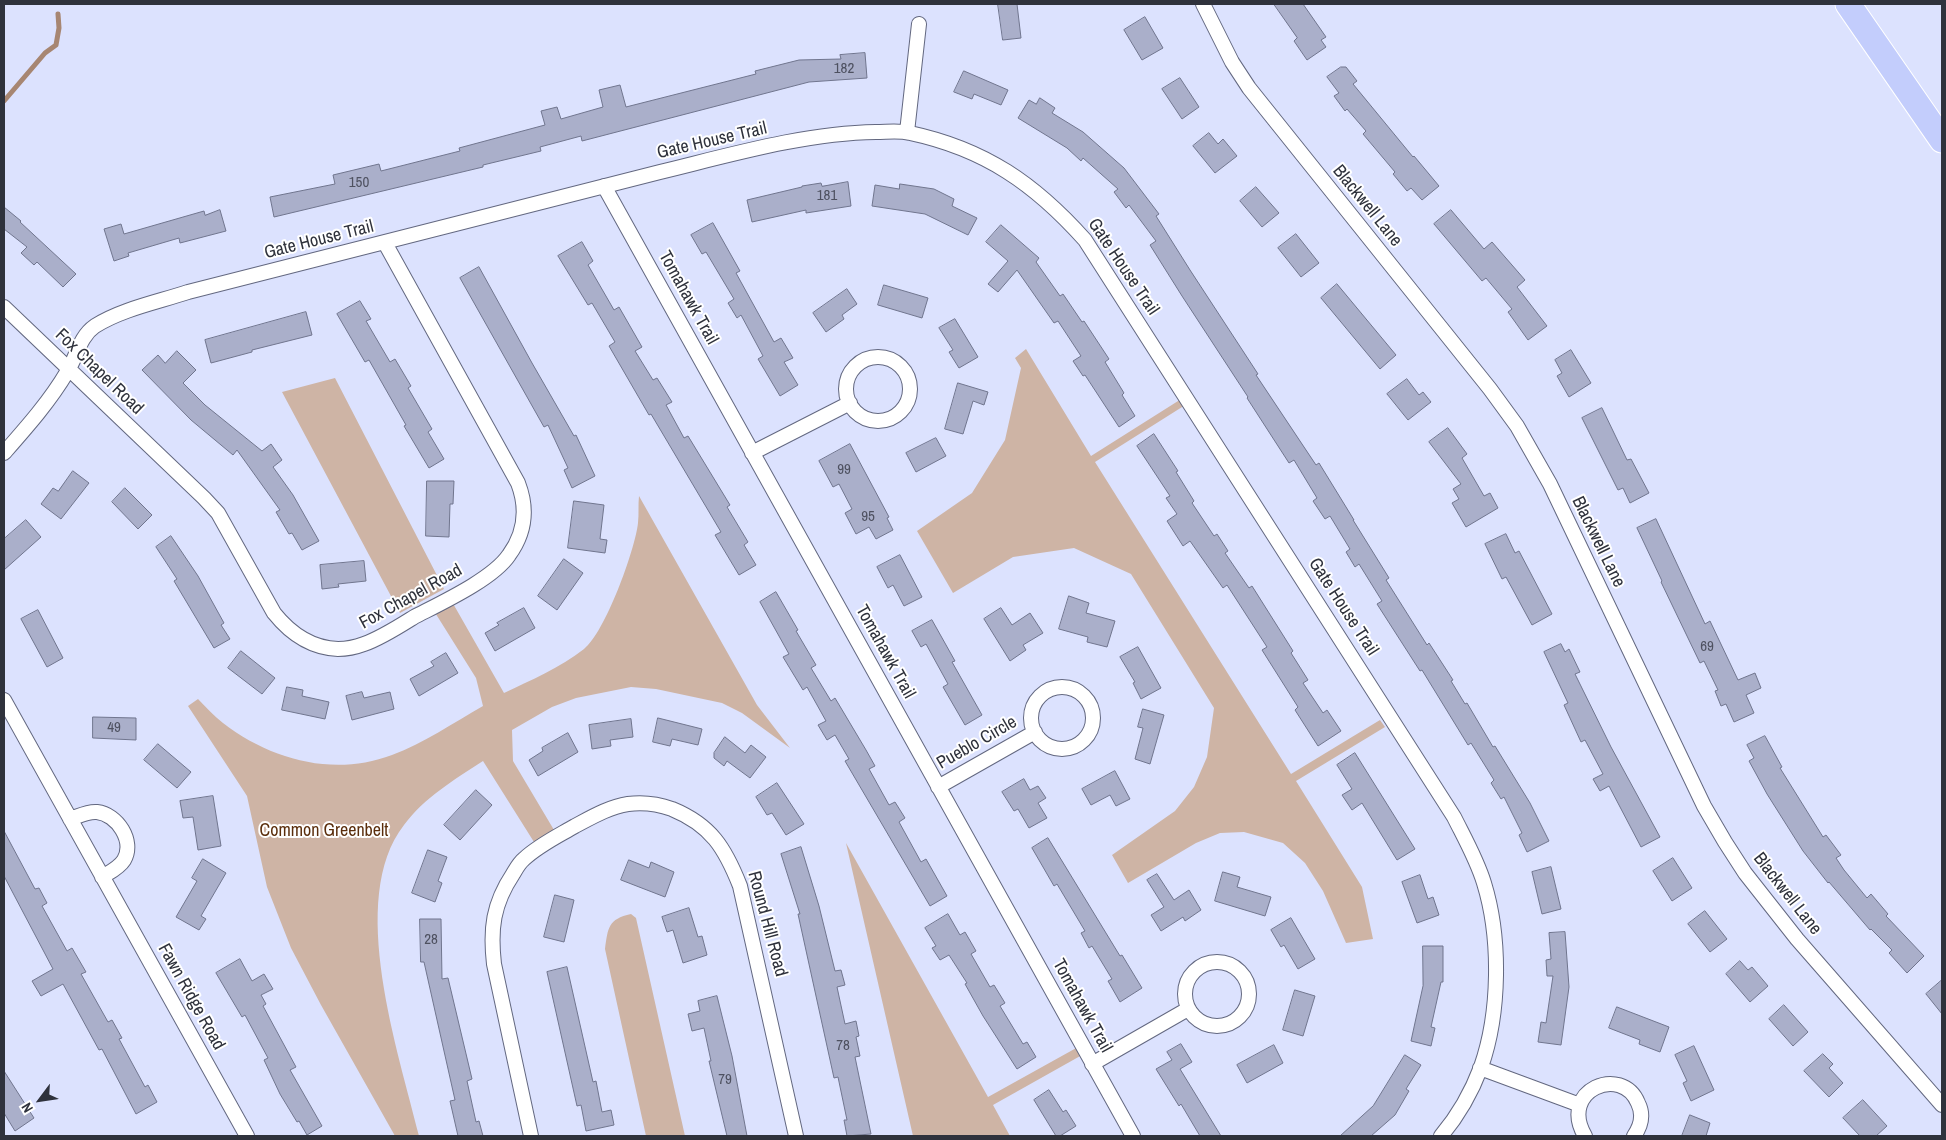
<!DOCTYPE html>
<style>
body{margin:0}
#map{position:relative;width:1946px;height:1140px;overflow:hidden;background:#dce2fe;font-family:"Archivo Narrow",sans-serif}
canvas{display:block}
.frame{position:absolute;inset:0;border:5px solid #2f323c;pointer-events:none}
.north{position:absolute;left:15px;top:1075px;width:50px;height:50px;-webkit-text-stroke:4px #fff;paint-order:stroke;rotate:239deg;font-size:14px;font-weight:700;line-height:20px;text-align:center;color:#2f323c}
.north::after{content:'';display:block;margin:auto;width:18px;height:22px;background:#2f323c;clip-path:polygon(50% 0,100% 100%,50% 72%,0 100%)}
</style>
<div id="map">
<canvas width="1946" height="1140"></canvas>
<div class="frame"></div>
<div class="north">N</div>
</div>
<script>
const context = document.querySelector('canvas').getContext('2d');
context.lineJoin = 'round';
function fill(path, color) { context.fillStyle = color; context.fill(path, 'evenodd'); }
function strokePath(path, color, width, dash) { context.strokeStyle = color; context.lineWidth = width; context.lineCap = dash ? 'butt' : 'round'; context.setLineDash(dash || []); context.stroke(path); }
function write(font, color, halo, rows, align = 'center') {
  context.font = font + ' "Archivo Narrow",sans-serif'; context.lineWidth = 4; context.setLineDash([]); context.textBaseline = 'middle'; context.strokeStyle = halo; context.fillStyle = color; for (const [text, x, y, turn = 0] of rows) {
    context.save(); context.translate(x, y); context.rotate((+turn || 0) * Math.PI / 180); context.textAlign = isNaN(turn) ? turn : align; if (halo) context.strokeText(text, 0, 0); context.fillText(text, 0, 0); context.restore();
  }
}
fill(new Path2D(`
 M1026,349L1091,456L1186,396L1190,402L1095,462L1291,774L1380,720L1385,727L1296,781L1362,887L1373,939L1346,943L1323,891L1305,863L1283,843L1244,832L1220,833L1196,843L1128,883L1112,855L1175,811L1194,787L1207,757L1214,708L1131,574L1074,548L1013,557L953,593L917,531L972,493L1005,440L1021,368L1015,358Z
 M335,378L444,589L400,613L282,392Z
 M639,496L757,705L790,748L742,713L722,703L656,689L631,687L576,698L552,707L512,730L513,761L554,830L534,842L483,761C454,780 425,797 404,825C346,899 399,1053 419,1136H395L321,1005L291,948L267,887L247,796L188,706L198,699C206,707 214,716 223,723C271,760 334,777 392,755C424,743 453,723 483,706L476,678L434,611L451,600L504,693C531,680 560,668 584,649C605,633 635,550 638,523C639,514 638,505 639,496Z
 M846,843L988,1097L1078,1047L1082,1055L993,1105L1010,1136H913Z
 M631,914L636,918L685,1136H646L605,949C608,928 608,919 631,914Z`), '#ceb4a5');
strokePath(new Path2D(`
 M4,101L45,53L56,45L59,28L58,14`), '#a78672', 5);
const building = new Path2D(`
 M998,4H1017L1021,38L1003,40Z
 M1274,4H1303L1326,37L1321,40L1326,47L1307,60L1294,41L1297,38Z
 M1145,17L1163,48L1142,60L1124,30Z
 M865,53L867,78L809,82L582,141L581,136L540,147L541,151L483,165V167L274,217L270,197L335,184L333,175L379,164L381,171L460,151L459,148L545,125L541,111L557,107L561,119L603,107L599,90L620,85L626,107L756,74L755,71L799,60L841,59L840,55Z
 M1341,67H1346L1357,81L1353,84L1413,157L1414,156L1439,186L1422,200L1411,188L1407,191L1393,174L1395,172L1363,134L1366,131L1347,109L1345,111L1334,96L1339,93L1327,77Z
 M964,71L1008,90L1001,105L974,94L972,99L954,92Z
 M1180,78L1199,107L1182,119L1162,89Z
 M1040,98L1055,108L1052,113L1083,132L1124,168L1159,214L1156,216L1190,270L1258,374L1256,375L1316,465L1319,463L1354,520H1353L1389,578L1386,580L1427,645L1429,643L1453,680L1451,681L1465,704L1467,703L1493,747L1495,746L1530,803L1549,841L1527,852L1519,835L1522,833L1504,797L1501,799L1491,783L1494,780L1471,743L1468,745L1422,670L1420,671L1377,604L1382,601L1359,564L1355,567L1346,552L1350,549L1330,516L1325,519L1313,501L1317,498L1294,460L1289,463L1247,398L1248,397L1182,296L1150,245L1156,241L1129,205L1126,208L1114,192L1118,189L1083,158L1081,161L1067,148L1018,118L1029,100L1036,104Z
 M1209,133L1218,144L1223,139L1237,156L1215,173L1193,146Z
 M848,182L851,206L806,213V210L752,222L747,200L802,187V186L821,183L822,186Z
 M900,184L934,189L954,199L952,206L977,218L968,235L925,214L872,206L875,185L899,189Z
 M1256,187L1279,213L1262,227L1240,201Z
 M4,207L21,221L20,222L76,274L63,287L37,262L34,265L21,253L27,247L4,229Z
 M220,210L226,231L180,243L179,238L128,253L129,256L114,261L104,229L121,224L124,234L204,211L205,215Z
 M1451,210L1484,249L1492,242L1525,280L1517,287L1547,326L1528,340L1508,312L1512,309L1486,278L1482,281L1434,224Z
 M713,223L740,271L736,273L774,342L781,338L793,358L784,362L798,385L780,396L758,359L763,356L741,315L737,318L728,303L734,299L706,252L702,254L691,235Z
 M1001,225L1039,258L1036,262L1060,296L1063,294L1082,322L1084,321L1109,359L1105,362L1124,393L1122,395L1135,416L1119,427L1085,375L1083,376L1073,361L1081,356L1058,321L1054,323L1017,270L998,292L988,284L1008,261L986,242Z
 M1296,234L1319,263L1301,277L1278,248Z
 M582,242L593,261L588,265L614,310L619,307L642,347L635,351L653,380L657,378L672,402L666,405L684,438L688,436L730,505L727,507L748,542L744,545L756,565L739,575L715,535L721,532L651,414L649,415L609,346L615,342L592,303L588,305L558,256Z
 M479,267L532,363L574,436L576,435L595,476L572,488L564,470L568,468L548,425L544,427L460,278Z
 M1337,284L1396,355L1380,369L1321,298Z
 M884,285L928,298L922,318L878,305Z
 M847,289L857,304L842,315L844,319L826,332L813,313Z
 M360,301L371,319L366,321L390,362L395,359L411,386L408,388L432,429L428,432L444,459L429,468L404,426L406,425L369,360L365,362L337,314Z
 M306,312L312,335L252,350V352L211,363L205,340Z
 M955,319L978,357L959,368L949,352L953,350L939,328Z
 M1571,350L1591,383L1569,397L1557,376L1562,373L1555,360Z
 M177,351L196,370L183,383L205,405L262,451L271,444L282,460L273,467L293,495L319,541L302,550L292,533L289,534L276,512L280,510L237,450L233,455L191,420L142,370L158,355L165,363Z
 M1407,379L1419,395L1423,392L1431,402L1408,420L1387,394Z
 M958,383L988,392L984,405L973,401L963,434L945,429Z
 M1602,408L1627,460L1631,459L1649,493L1630,503L1623,488L1618,490L1582,418Z
 M1448,428L1467,454L1462,458L1484,496L1490,493L1498,508L1466,527L1452,503L1459,499L1453,489L1461,484L1429,442Z
 M1154,434L1178,471L1176,472L1194,501L1192,503L1214,536L1217,534L1228,551L1225,553L1249,588L1252,586L1293,651L1291,653L1308,680L1303,683L1323,713L1327,710L1341,731L1318,746L1295,710L1298,707L1262,650L1267,647L1227,585L1223,588L1190,541L1183,546L1167,521L1177,514L1166,498L1170,496L1137,446Z
 M936,438L946,456L916,472L906,453Z
 M850,444L889,517L887,518L893,530L876,539L869,527L856,534L845,513L852,509L839,484L833,487L819,461Z
 M73,471L89,483L61,519L41,504L53,488L58,491Z
 M427,481H454L453,504H450L449,537L426,536Z
 M125,488L152,515L138,529L112,502Z
 M574,501L604,505L600,539L607,540L605,553L568,548Z
 M1656,519L1705,624L1710,621L1738,680L1755,673L1761,688L1746,695L1754,713L1734,722L1726,704L1721,706L1715,691L1718,690L1704,661L1700,663L1661,582L1662,581L1637,528Z
 M26,520L41,537L4,570V539Z
 M1506,534L1515,553L1519,551L1552,614L1532,625L1506,577L1502,579L1485,544Z
 M171,536L198,576L224,623L221,625L230,639L214,648L174,581L177,579L156,547Z
 M900,555L922,597L904,606L893,585L888,588L877,567Z
 M564,559L583,573L557,610L538,596Z
 M364,561L366,581L338,584L339,587L322,589L320,565Z
 M776,592L798,630L796,631L816,665L811,668L831,701L835,698L866,750L875,766L869,769L889,805L895,802L905,818L899,822L921,862L926,859L947,896L930,906L845,761L849,759L835,735L827,740L818,725L826,721L807,687L803,690L783,657L789,654L760,602Z
 M1069,596L1089,603L1086,613L1115,621L1107,647L1087,642L1088,637L1059,629Z
 M524,608L535,628L495,651L485,633L499,625L497,623Z
 M1001,608L1012,625L1030,613L1043,633L1023,645L1026,650L1010,661L984,619Z
 M38,610L63,658L47,667L21,619Z
 M932,620L955,661L952,662L982,715L965,725L943,687L948,684L926,644L921,647L912,631Z
 M1561,644L1565,652L1569,649L1580,672L1575,674L1611,747L1660,837L1641,847L1609,786L1600,791L1593,779L1603,774L1585,740L1581,742L1564,705L1568,703L1544,652Z
 M1138,647L1161,688L1141,699L1133,683L1135,682L1120,657Z
 M241,651L275,678L262,694L228,668Z
 M446,653L458,673L419,696L410,679L434,666L431,662Z
 M287,687L303,690L302,696L329,702L325,719L282,710Z
 M362,692L364,698L390,692L394,709L352,720L346,696Z
 M1143,709L1164,715L1150,764L1135,759L1143,728L1138,727Z
 M93,717L136,718V740L93,738Z
 M658,718L702,729L698,745L672,739L670,746L653,742Z
 M631,719L633,737L610,740L611,746L592,749L589,725Z
 M568,733L578,752L538,776L529,760L543,751L542,748Z
 M1765,736L1782,767L1780,768L1823,837L1826,835L1841,855L1836,858L1844,870L1867,898L1871,894L1888,914L1886,916L1924,956L1907,973L1889,953L1892,950L1871,929L1870,930L1829,882L1828,883L1803,851L1767,794L1749,761L1754,758L1747,745Z
 M725,737L745,753L751,745L766,757L750,778L727,761L724,766L714,758V753Z
 M158,744L191,772L177,788L144,760Z
 M1355,753L1415,849L1397,860L1362,803L1352,810L1342,795L1352,789L1337,765Z
 M1115,771L1130,799L1116,806L1110,795L1091,805L1082,789Z
 M1024,779L1030,790L1038,786L1046,798L1038,803L1047,818L1029,828L1018,809L1014,811L1002,792Z
 M777,783L804,824L786,835L772,813L767,815L756,797Z
 M476,790L492,805L460,840L444,825Z
 M213,796L221,846L198,850L193,817L183,818L180,801Z
 M4,831L35,889L39,888L47,903L42,906L67,951L72,948L86,972L81,974L108,1022L112,1020L122,1038L119,1039L145,1087L148,1085L157,1102L136,1114L102,1049L99,1050L63,984L41,996L32,981L53,969L4,876Z
 M1048,838L1120,956L1122,955L1142,988L1120,1002L1108,981L1112,979L1092,946L1089,948L1081,933L1085,931L1057,884L1054,886L1032,848Z
 M801,847L819,906L835,971L841,970L845,985L837,987L845,1024L856,1021L859,1036L856,1037L860,1056L855,1057L871,1134L847,1136L844,1120H847L838,1077L834,1078L798,914H800L781,854Z
 M428,850L447,857L438,881L442,883L435,902L412,893Z
 M1673,858L1692,888L1672,901L1653,871Z
 M203,859L226,873L201,916L206,919L199,930L176,917L197,881L192,878Z
 M629,860L649,868L651,862L674,872L665,897L621,880Z
 M1551,867L1561,909L1542,914L1532,872Z
 M1223,872L1240,877L1237,887L1271,897L1265,916L1215,901Z
 M1157,874L1174,900L1189,890L1201,910L1185,921L1183,917L1161,931L1151,915L1164,907L1147,880Z
 M1420,875L1428,899L1433,897L1439,915L1417,923L1402,882Z
 M555,895L574,900L564,942L544,937Z
 M689,908L698,937L702,936L707,955L683,963L673,930L667,932L662,917Z
 M1705,911L1727,939L1710,952L1688,924Z
 M948,914L960,935L965,932L976,951L971,954L990,987L994,985L1005,1003L1000,1006L1023,1044L1027,1042L1036,1057L1017,1069L983,1016L965,984L967,983L949,955L940,960L932,948L936,946L925,928Z
 M1291,918L1315,959L1298,969L1284,945L1281,947L1271,930Z
 M420,919H441L442,979L448,978L472,1079L467,1081L476,1122L479,1121L483,1136H458L450,1101L455,1100L424,962H421Z
 M1565,932L1569,987L1561,1045L1538,1042L1541,1022L1546,1023L1553,976H1547L1546,960L1551,959L1549,933Z
 M1423,946H1443V982H1441L1431,1027L1435,1028L1431,1046L1411,1041L1423,986Z
 M240,959L252,981L264,974L273,989L261,995L266,1004L263,1006L296,1067L290,1070L322,1126L307,1135L299,1121L297,1122L280,1094L264,1060L268,1058L245,1015L242,1017L216,973Z
 M1740,961L1748,970L1752,967L1768,986L1750,1002L1726,974Z
 M567,967L593,1082L596,1081L602,1112L611,1110L614,1125L586,1131L581,1105L577,1106L547,972Z
 M1942,980V1014L1926,994Z
 M1295,990L1315,996L1303,1036L1283,1030Z
 M717,996L732,1056L747,1136H727L709,1061H711L704,1028L692,1031L688,1014L700,1011L698,1001Z
 M1784,1005L1808,1032L1793,1046L1769,1019Z
 M1617,1007L1669,1027L1660,1052L1639,1044L1640,1040L1609,1028Z
 M1181,1044L1192,1062L1180,1069L1221,1136H1200L1181,1104L1179,1106L1156,1069L1172,1060L1167,1052Z
 M1274,1045L1283,1063L1247,1083L1237,1065Z
 M1694,1046L1714,1090L1691,1101L1683,1083L1687,1081L1675,1055Z
 M1823,1054L1833,1064L1829,1068L1843,1083L1829,1097L1804,1071Z
 M1405,1055L1421,1065L1406,1089L1409,1091L1395,1115L1371,1136H1340L1373,1106Z
 M4,1071L34,1118L15,1131L4,1113Z
 M1049,1090L1063,1112L1066,1110L1076,1126L1060,1136H1056L1034,1100Z
 M1863,1100L1887,1126L1876,1136H1860L1843,1118Z
 M1690,1115L1710,1123L1706,1136H1682Z`);
fill(building, '#aaafca');
strokePath(building, '#70758e', 1);
const minor = new Path2D(`
 M1203,4L1232,62L1249,88L1490,389L1517,426L1550,484L1704,806L1725,842L1745,873L1797,939L1942,1105
 M907,132L919,24
 M604,186L1133,1136
 M4,307L204,498L218,513L274,613C290,633 311,648 338,649C346,649 356,647 364,644C381,638 398,627 414,617C441,603 493,579 509,555C525,533 528,509 518,483L385,243
 M846 389a32 32 0 1 1 64 0a32 32 0 1 1-64 0Z
 M4,453C26,428 50,401 67,372C77,357 79,337 95,326C122,309 158,302 188,292C346,253 503,211 660,172C730,155 805,133 876,132C887,132 899,130 910,133C985,149 1035,184 1085,240L1454,817C1465,839 1477,860 1484,883C1501,938 1500,1013 1481,1067C1472,1091 1457,1117 1441,1136
 M752,453L850,403
 M1031 718a31 31 0 1 1 62 0a31 31 0 1 1-62 0Z
 M4,700L247,1136
 M938,787L1035,732
 M70,819C79,816 88,811 97,812C117,814 135,841 124,860C119,868 110,872 102,877
 M1185 994a32 32 0 1 1 64 0a32 32 0 1 1-64 0Z
 M1092,1064L1188,1009
 M1480,1068L1580,1105
 M531,1136L494,964C490,929 493,904 513,874C516,869 519,863 524,859C539,845 558,836 575,826C592,817 609,807 628,804C643,802 658,804 672,809C711,825 725,848 740,886L796,1136
 M1585,1136C1558,1090 1622,1064 1638,1103C1644,1115 1641,1126 1634,1136`);
const motorway = new Path2D(`
 M1848,4L1942,140`);
strokePath(minor, '#636880', 16);
strokePath(motorway, '#fff', 27);
strokePath(minor, '#fff', 14);
strokePath(motorway, '#c3cdfc', 25);
write('15px', '#4e5160', null, [
 ["182",844,69],
 ["150",359,183],
 ["181",827,196],
 ["99",844,470],
 ["95",868,517],
 ["69",1707,647],
 ["49",114,728],
 ["28",431,940],
 ["78",843,1046],
 ["79",725,1080]
]);
write('18px', '#2f323c', '#fff', [
 ["Gate House Trail",712,141,-13],
 ["Blackwell Lane",1367,206,51],
 ["Gate House Trail",319,240,-14],
 ["Gate House Trail",1123,267,56],
 ["Tomahawk Trail",688,298,61],
 ["Fox Chapel Road",99,372,44],
 ["Blackwell Lane",1598,542,64],
 ["Fox Chapel Road",411,597,-29],
 ["Gate House Trail",1343,607,57],
 ["Tomahawk Trail",885,652,61],
 ["Pueblo Circle",977,743,-30],
 ["Blackwell Lane",1787,894,52],
 ["Round Hill Road",767,924,75],
 ["Fawn Ridge Road",191,997,61],
 ["Tomahawk Trail",1082,1006,61]
]);
write('18px', '#5a2d0b', '#fff', [
 ["Common Greenbelt",324,831]
]);
</script>
